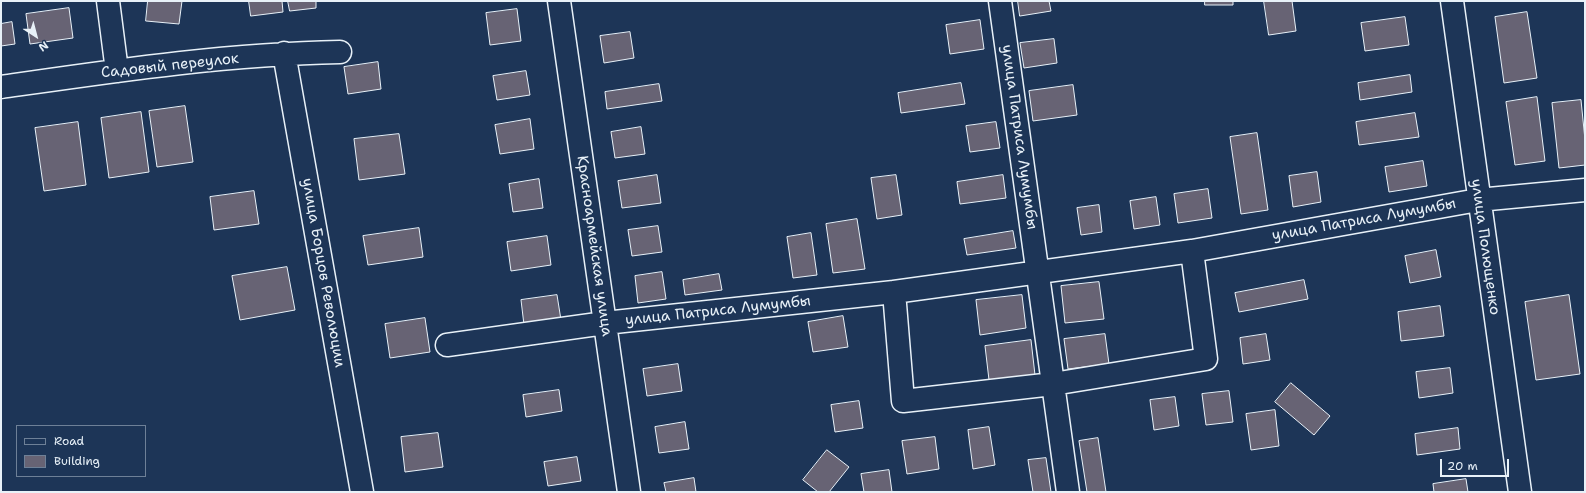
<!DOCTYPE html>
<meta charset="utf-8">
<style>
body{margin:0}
#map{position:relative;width:1586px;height:493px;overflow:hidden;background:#1d3557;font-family:"Shantell Sans",sans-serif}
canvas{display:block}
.frame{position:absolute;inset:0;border:2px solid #e8f1f8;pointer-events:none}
.legend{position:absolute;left:16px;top:425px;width:130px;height:52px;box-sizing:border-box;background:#1d3557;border:1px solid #6e8097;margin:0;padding:5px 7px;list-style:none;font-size:12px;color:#e8f1f8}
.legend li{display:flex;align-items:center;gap:8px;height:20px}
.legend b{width:20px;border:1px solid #6e8097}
.north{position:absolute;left:16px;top:16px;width:40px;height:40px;-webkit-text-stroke:3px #1d3557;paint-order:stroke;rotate:144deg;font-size:11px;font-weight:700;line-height:16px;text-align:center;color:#e8f1f8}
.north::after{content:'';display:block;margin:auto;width:14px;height:18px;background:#e8f1f8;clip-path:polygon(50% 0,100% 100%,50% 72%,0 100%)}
.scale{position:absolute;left:1440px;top:459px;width:69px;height:18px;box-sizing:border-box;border:2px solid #e8f1f8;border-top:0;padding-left:5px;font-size:12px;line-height:14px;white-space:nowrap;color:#e8f1f8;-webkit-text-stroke:3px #1d3557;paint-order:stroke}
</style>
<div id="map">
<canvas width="1586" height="493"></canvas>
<div class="frame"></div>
<ul class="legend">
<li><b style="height:5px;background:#1d3557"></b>Road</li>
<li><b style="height:11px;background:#676374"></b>Building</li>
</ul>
<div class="north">N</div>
<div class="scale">20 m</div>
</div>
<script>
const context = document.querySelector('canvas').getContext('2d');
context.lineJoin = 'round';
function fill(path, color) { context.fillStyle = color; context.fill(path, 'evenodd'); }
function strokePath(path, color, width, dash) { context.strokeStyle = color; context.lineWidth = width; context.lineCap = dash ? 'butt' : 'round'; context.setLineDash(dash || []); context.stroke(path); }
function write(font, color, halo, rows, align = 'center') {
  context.font = font + ' "Shantell Sans",sans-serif'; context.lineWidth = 3; context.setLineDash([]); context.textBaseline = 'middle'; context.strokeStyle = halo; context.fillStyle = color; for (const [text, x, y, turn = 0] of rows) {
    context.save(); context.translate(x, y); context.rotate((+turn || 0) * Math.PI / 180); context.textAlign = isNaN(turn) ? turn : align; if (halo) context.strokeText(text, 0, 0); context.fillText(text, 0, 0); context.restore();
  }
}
const building = new Path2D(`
 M148,1H182L179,24L146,21Z
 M249,1H282L283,12L251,16Z
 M288,1H316V8L290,11Z
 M1018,1H1049L1051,11L1020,16Z
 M1205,1H1233V5H1205Z
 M1264,1H1292L1296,31L1269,35Z
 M69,8L73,38L30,44L26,14Z
 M517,9L521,41L490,45L486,13Z
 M1527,12L1537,78L1504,83L1495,17Z
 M1405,17L1409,45L1365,51L1361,23Z
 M980,20L984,49L950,54L946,25Z
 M12,22L15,44L1,46V24Z
 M630,32L634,58L604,63L600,36Z
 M1054,39L1057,63L1024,68L1020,43Z
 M378,62L381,89L348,94L344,67Z
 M526,71L530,95L497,100L493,76Z
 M1410,75L1412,92L1360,100L1358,83Z
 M961,83L965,104L901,113L898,93Z
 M659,84L662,101L607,109L605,92Z
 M1073,85L1077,115L1033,121L1029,91Z
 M1537,97L1545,161L1515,165L1506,102Z
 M1581,100L1585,140V165L1559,168L1552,103Z
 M185,106L193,162L157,167L149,111Z
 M141,112L149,172L109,178L101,118Z
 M1415,113L1419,137L1359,145L1356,122Z
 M530,119L534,149L500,154L495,125Z
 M78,122L86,185L44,191L35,128Z
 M996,122L1000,148L970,152L966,126Z
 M641,127L645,154L615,158L611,132Z
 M1257,133L1268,210L1241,214L1230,137Z
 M399,134L405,174L359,180L354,139Z
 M1423,161L1427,186L1389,192L1385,167Z
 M1317,172L1321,202L1293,207L1289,176Z
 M657,175L661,203L622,208L618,181Z
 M896,175L902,215L877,219L871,178Z
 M1003,175L1006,198L960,204L957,182Z
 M539,179L543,208L513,212L509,184Z
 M1208,189L1212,218L1178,223L1174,194Z
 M254,191L259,224L214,230L210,197Z
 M1156,197L1160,225L1134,229L1130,201Z
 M1099,205L1102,232L1081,235L1077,208Z
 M857,219L865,269L833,273L826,224Z
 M658,226L662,252L632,256L628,230Z
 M419,228L423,257L368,265L363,236Z
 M1013,231L1016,248L967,255L964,239Z
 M811,233L817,275L793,278L787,237Z
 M547,236L551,265L511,271L507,242Z
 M1436,250L1441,277L1410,283L1405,256Z
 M287,267L295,310L240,320L232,276Z
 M662,272L666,299L638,303L635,276Z
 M719,274L722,290L685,295L683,280Z
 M1304,280L1308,299L1239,312L1235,293Z
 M1099,282L1104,319L1065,323L1061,286Z
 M557,295L561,320L524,325L521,300Z
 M1022,295L1026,328L980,335L976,300Z
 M1569,295L1580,374L1536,380L1525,302Z
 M1440,306L1444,336L1401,341L1398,312Z
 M843,316L848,347L813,352L808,322Z
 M425,318L430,352L390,358L385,324Z
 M1105,334L1109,364L1068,369L1064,339Z
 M1266,334L1270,360L1243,364L1240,338Z
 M1031,340L1035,375L989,380L985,346Z
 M678,364L682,391L647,396L643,369Z
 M1450,368L1453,393L1419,398L1416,372Z
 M1291,383L1330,416L1314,435L1275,402Z
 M559,390L562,411L526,417L523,395Z
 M1229,391L1233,422L1206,425L1202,394Z
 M1175,397L1179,426L1154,430L1150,400Z
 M859,401L863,428L835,432L831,405Z
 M1275,410L1279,446L1251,450L1246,414Z
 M685,422L689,449L659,453L655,427Z
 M989,427L995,465L973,469L968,430Z
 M1458,428L1460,449L1417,455L1415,434Z
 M438,433L443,467L405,472L401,437Z
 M935,437L939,469L907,474L902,441Z
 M1098,438L1106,492H1087L1079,441Z
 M827,450L849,467L829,492H818L803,480Z
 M577,457L581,481L548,486L544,462Z
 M1046,458L1051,492H1033L1028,460Z
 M889,470L892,492H864L861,474Z
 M694,478L696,492H666L664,483Z
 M1466,479L1468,492H1434L1433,484Z`);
fill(building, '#676374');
strokePath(building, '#e8f1f8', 1);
const street = new Path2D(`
 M108,1L117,71
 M559,1L629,492
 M1000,1L1068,492
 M1452,1L1520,492
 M284,53L362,492
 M1,87C113,71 226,54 340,52
 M894,292L1192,251
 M447,345L605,323L894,292L903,401L1053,384L1206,359L1192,251L1478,200L1585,190`);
strokePath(street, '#e8f1f8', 25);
strokePath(street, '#1d3557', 22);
write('15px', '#e8f1f8', '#1d3557', [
 ["Садовый переулок",170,66,-6],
 ["улица Патриса Лумумбы",1019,137,82],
 ["улица Патриса Лумумбы",1364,220,-10],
 ["Красноармейская улица",594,246,82],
 ["улица Полющенко",1485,247,82],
 ["улица Борцов Революции",323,273,80],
 ["улица Патриса Лумумбы",718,311,-6]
]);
</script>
